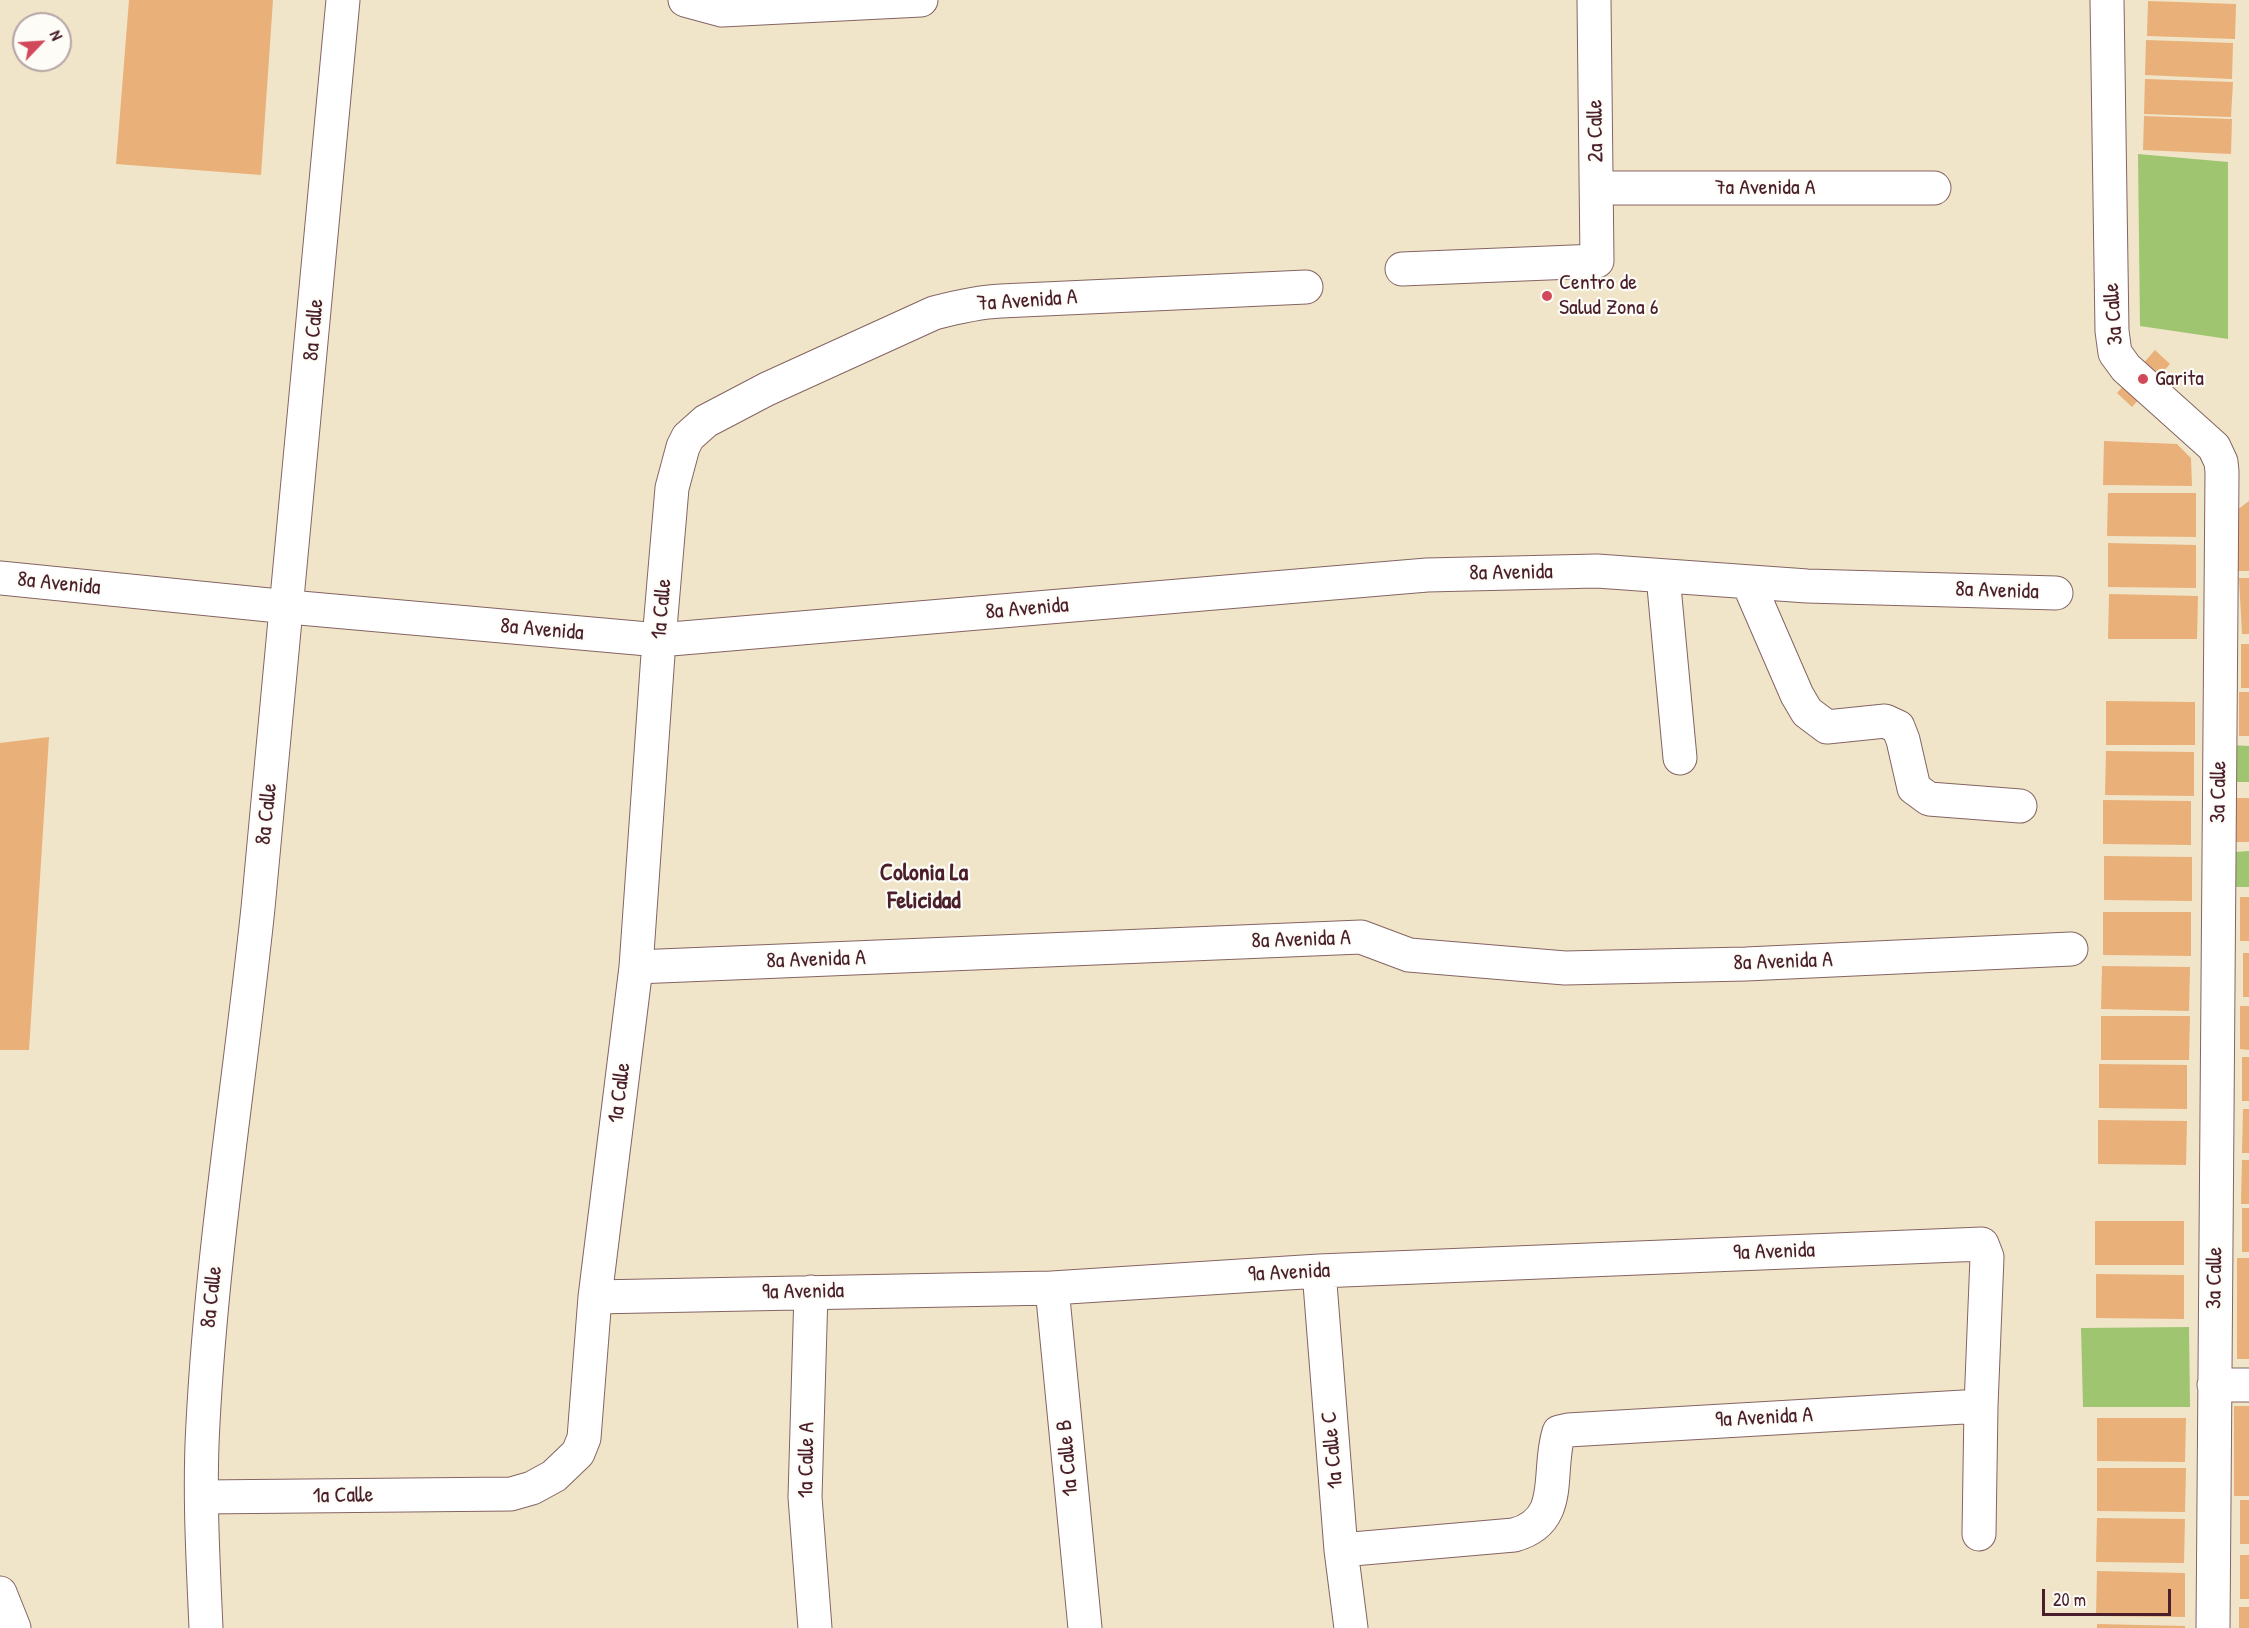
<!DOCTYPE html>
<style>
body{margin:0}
#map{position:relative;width:2249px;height:1628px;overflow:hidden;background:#f0e5c9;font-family:"Patrick Hand",sans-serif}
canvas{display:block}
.north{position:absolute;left:12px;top:12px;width:60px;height:60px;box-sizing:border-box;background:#fdfcf7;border:2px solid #b5a4a5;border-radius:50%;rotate:65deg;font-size:16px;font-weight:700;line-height:24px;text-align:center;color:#4a1f2b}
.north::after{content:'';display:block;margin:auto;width:21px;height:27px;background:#d1495b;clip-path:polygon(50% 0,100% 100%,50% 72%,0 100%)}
.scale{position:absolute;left:2042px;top:1589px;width:129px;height:27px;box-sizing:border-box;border:3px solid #4a1f2b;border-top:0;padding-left:8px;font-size:18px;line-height:21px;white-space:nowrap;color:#4a1f2b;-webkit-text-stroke:4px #fdfcf7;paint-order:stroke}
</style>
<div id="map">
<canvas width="2249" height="1628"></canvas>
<div class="north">N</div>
<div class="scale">20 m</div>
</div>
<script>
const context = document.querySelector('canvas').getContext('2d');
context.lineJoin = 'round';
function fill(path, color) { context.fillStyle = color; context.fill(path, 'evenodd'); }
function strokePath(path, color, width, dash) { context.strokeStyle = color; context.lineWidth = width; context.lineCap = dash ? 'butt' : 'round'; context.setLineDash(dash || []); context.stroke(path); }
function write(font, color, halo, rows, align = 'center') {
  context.font = font + ' "Patrick Hand",sans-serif'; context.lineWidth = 4.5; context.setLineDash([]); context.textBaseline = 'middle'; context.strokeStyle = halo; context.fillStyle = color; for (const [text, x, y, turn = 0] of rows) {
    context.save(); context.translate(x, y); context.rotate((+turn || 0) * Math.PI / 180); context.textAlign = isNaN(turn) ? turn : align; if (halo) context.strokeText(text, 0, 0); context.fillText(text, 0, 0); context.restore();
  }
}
fill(new Path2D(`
 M2138,154L2228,162V339L2140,326Z
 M2232,745L2249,746V782H2231Z
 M2249,851V887H2236L2235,852Z
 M2189,1327L2190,1407H2083L2081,1328Z`), '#9fc570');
fill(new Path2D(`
 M129,0H273L261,175L116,164Z
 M2148,1L2236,4L2235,39L2147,36Z
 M2146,40L2233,43L2232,79L2145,75Z
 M2145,79L2233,82L2231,117L2144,114Z
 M2144,116L2232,119L2231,154L2143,150Z
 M2155,350L2170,364L2132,407L2117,393Z
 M2104,441L2177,444L2191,458L2192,486L2103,485Z
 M2108,493H2196V537L2107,536Z
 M2249,501V571H2234L2237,510Z
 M2108,543L2196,545V588L2108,587Z
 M2239,578H2249V634H2242Z
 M2109,594L2198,596L2197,639H2108Z
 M2241,644H2249V688H2241Z
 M2239,692H2249V736H2239Z
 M2106,701L2195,702V745H2106Z
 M49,737L29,1050H0V743Z
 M2106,751L2194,752V796L2105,795Z
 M2236,798H2249V842H2236Z
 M2103,800L2191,801V845L2103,844Z
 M2104,856L2192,857V901L2104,900Z
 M2240,897H2249V941H2240Z
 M2103,912H2191V956L2103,955Z
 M2243,953H2249V997H2243Z
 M2102,966L2190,967L2189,1011L2101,1009Z
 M2240,1006H2249V1050L2240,1049Z
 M2101,1016H2190L2189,1060H2101Z
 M2242,1057H2249V1101H2242Z
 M2099,1064L2187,1065V1109L2099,1108Z
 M2243,1109H2249V1153H2242Z
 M2098,1120L2187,1121L2186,1165L2098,1164Z
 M2242,1160H2249V1204H2241Z
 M2242,1208H2249V1252H2242Z
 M2095,1221H2184V1265H2095Z
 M2237,1258H2249V1359H2237Z
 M2096,1274L2184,1275V1319L2096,1318Z
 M2234,1406H2249V1496H2234Z
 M2097,1418H2186L2185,1462L2097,1461Z
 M2097,1468H2186L2185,1512L2097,1511Z
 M2240,1500H2249V1544H2240Z
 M2097,1518L2185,1519L2184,1563L2096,1562Z
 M2240,1555H2249V1599H2240Z
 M2097,1571L2185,1573V1617L2096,1616Z
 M2239,1607H2249V1628H2239Z
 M2097,1624L2185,1626V1628H2097Z`), '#eab079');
const minor = new Path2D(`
 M2107,0L2112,331L2115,353L2126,368L2214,447L2221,462L2222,472L2213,1628
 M1597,188H1934
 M1402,269L1597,261L1594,0
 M1663,576L1680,758
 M0,578L289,607L659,640L1427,575L1597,571L1807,586L2056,593
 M1748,582L1797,695L1807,712L1827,727L1885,721L1898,727L1903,740L1914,788L1929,799L2020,806
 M636,967L1361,937L1409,955L1565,968L1746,964L2071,949
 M1319,1271L1341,1550L1351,1628
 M1052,1288L1085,1628
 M811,1292L805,1497L815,1628
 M595,1297L1052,1288L1319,1271L1982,1244L1987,1257L1981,1406L1979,1534
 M2214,1385H2249
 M202,1497L511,1494L532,1488L554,1476L578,1453L584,1438L595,1297L636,967L659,640L672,488L683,447L688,437L706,421L767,389L934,313C957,307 978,302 1001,301L1306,287
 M1341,1550L1514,1535C1566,1521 1546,1472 1559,1432L1568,1430L1981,1406
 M0,1593L14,1628`);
const major = new Path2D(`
 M685,0L722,10L921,0
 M206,1628C203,1560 199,1491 203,1423C212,1250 240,1080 258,908C289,606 316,303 343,0`);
strokePath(minor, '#846462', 35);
strokePath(major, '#846462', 35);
strokePath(minor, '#fff', 33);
strokePath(major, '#fff', 33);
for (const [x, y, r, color] of [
 [1547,296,6,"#d1495b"],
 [2143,379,6,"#d1495b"]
]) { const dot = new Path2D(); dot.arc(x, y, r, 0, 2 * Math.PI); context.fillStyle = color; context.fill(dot); strokePath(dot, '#fdfcf7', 2); }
write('22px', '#4a1f2b', '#fdfcf7', [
 ["2a Calle",1596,131,-91],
 ["7a Avenida A",1765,188],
 ["7a Avenida A",1027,301,-4],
 ["3a Calle",2114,314,-94],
 ["8a Calle",314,330,-85],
 ["8a Avenida",1511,573,-1],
 ["8a Avenida",59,584,6],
 ["8a Avenida",1997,591,2],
 ["1a Calle",662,609,-85],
 ["8a Avenida",1027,609,-5],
 ["8a Avenida",542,630,5],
 ["3a Calle",2219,792,-89],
 ["8a Calle",267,814,-84],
 ["8a Avenida A",1301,940,-2],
 ["8a Avenida A",816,960,-2],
 ["8a Avenida A",1783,962,-2],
 ["1a Calle",620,1093,-83],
 ["9a Avenida",1774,1252,-2],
 ["9a Avenida",1289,1273,-3],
 ["3a Calle",2215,1278,-89],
 ["9a Avenida",803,1292,-1],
 ["8a Calle",212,1297,-84],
 ["9a Avenida A",1764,1418,-3],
 ["1a Calle C",1333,1450,-95],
 ["1a Calle B",1068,1458,-95],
 ["1a Calle A",807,1460,-89],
 ["1a Calle",343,1496,-1]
]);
write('22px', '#4a1f2b', '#fdfcf7', [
 ["Centro de",1559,283],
 ["Salud Zona 6",1559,308],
 ["Garita",2155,379]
], 'left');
write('bold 24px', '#4a1f2b', '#fdfcf7', [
 ["Colonia La",924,874],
 ["Felicidad",924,902]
]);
</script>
